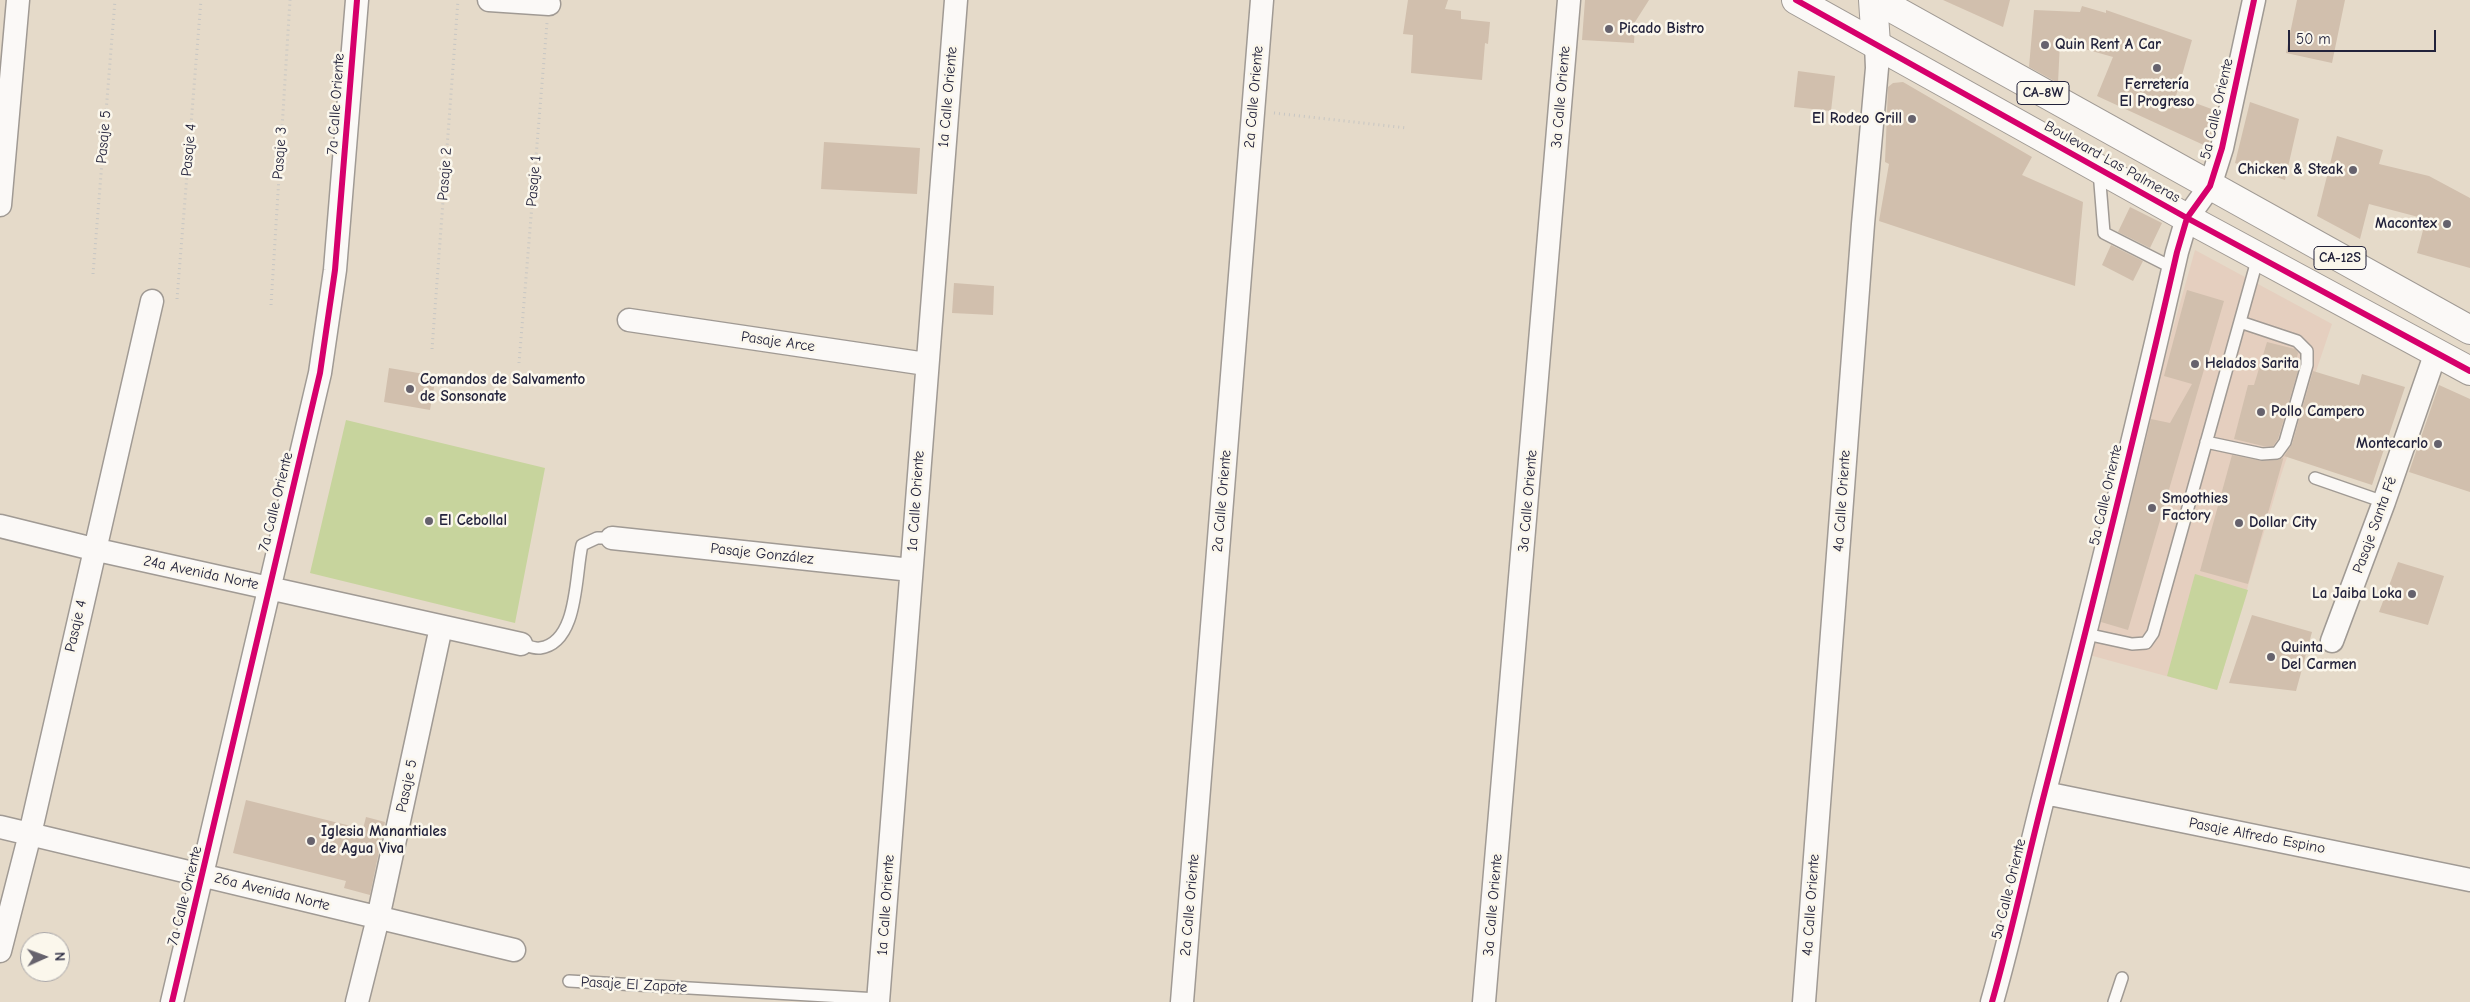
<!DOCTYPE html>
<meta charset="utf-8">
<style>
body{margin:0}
#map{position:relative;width:2470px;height:1002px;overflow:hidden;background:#e5dac9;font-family:"Comic Neue",sans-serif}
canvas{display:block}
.north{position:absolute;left:20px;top:932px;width:50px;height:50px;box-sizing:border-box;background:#fbf7ec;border:1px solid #a4a2a5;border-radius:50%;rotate:88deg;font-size:14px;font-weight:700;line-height:20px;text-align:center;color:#22223b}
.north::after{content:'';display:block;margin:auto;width:18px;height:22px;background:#66626d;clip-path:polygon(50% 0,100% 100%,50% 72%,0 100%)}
.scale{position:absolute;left:2288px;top:30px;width:148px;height:22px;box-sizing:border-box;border:2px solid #22223b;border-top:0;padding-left:6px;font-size:15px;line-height:18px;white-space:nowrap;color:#22223b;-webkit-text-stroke:4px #fbf7ec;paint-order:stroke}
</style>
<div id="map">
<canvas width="2470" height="1002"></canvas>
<div class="north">N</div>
<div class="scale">50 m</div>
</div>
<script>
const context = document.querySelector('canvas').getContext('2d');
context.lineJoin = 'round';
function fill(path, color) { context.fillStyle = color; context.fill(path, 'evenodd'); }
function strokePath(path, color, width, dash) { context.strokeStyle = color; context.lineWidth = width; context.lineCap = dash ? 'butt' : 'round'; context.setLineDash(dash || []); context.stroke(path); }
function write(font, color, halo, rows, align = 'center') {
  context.font = font + ' "Comic Neue",sans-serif'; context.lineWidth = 5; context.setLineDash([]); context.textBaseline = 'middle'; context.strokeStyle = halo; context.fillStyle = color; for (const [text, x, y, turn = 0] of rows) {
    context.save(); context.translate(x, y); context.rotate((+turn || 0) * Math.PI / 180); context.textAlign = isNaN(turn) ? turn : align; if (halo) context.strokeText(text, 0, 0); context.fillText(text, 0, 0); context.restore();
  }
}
fill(new Path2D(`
 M2195,250L2332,324L2281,475L2217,690L2082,653Z`), '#e5cfbf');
fill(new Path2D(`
 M346,420L545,468L515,623L310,573Z
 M2195,574L2248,590L2217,690L2167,676Z`), '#c7d49d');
fill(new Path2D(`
 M1408,0H1448L1445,9L1461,11V19L1490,22L1488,44L1485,43L1482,80L1411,73L1413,35L1403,34Z
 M1585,0H1649L1635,22L1634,43L1582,40Z
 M1943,0H2010L2003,27Z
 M2297,0H2345L2332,63L2286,53Z
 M2082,6L2106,13V10L2192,40L2176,96L2217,111L2208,147L2097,96L2113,57L2060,42L2058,83L2029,67L2034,10L2080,12Z
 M1798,71L1835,76L1831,111L1794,107Z
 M1903,82L2032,157L2022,175L2083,202L2075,286L1879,221L1889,164L1885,162L1888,87L1893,83Z
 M2250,102L2299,119L2285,180L2235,163Z
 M2337,136L2383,150L2379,164L2429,176L2470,198V268L2417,253L2426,219L2369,204L2360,239L2317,216Z
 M824,142L920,148L917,194L821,189Z
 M2130,207L2162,223L2150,248L2118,232Z
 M2111,245L2143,261L2133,281L2102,265Z
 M954,283L994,286L993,315L952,313Z
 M2187,290L2224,301L2128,630L2101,622L2151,419L2170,423L2192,384L2164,376Z
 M2267,342L2295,349L2298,353L2295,366L2299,367L2278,439L2273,446H2263L2234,439L2248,385H2254Z
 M389,368L436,376L430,410L384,402Z
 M2313,371L2359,385L2362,374L2405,387L2372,485L2284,456L2248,584L2200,571L2232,455L2262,461L2278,460L2283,458L2292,444Z
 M2439,385L2470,399V492L2409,472Z
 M2398,562L2444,576L2428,625L2379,612Z
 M2252,615L2312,632L2296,691L2229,683Z
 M246,800L363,829L366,817L385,822L370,895L344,888L346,881L233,853Z`), '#d1bfad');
const service = new Path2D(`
 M2099,171L2104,233L2173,268
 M2206,442L2262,454L2277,453L2285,442L2307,365V351L2297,341L2240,322
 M2315,478L2384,502
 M2086,634L2132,644L2146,643L2153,633L2258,257
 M521,644C526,645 534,649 540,648C579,643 575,573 582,545L597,538H612
 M569,981L878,999
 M2114,1002L2122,978`);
const minor = new Path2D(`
 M489,0L549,4
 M0,205L18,0
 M629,320L926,364
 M0,526L93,549L521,644
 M612,538L911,570
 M2332,641L2384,502L2436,352
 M2045,793L2470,880
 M0,827L514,950
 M0,951L30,834L152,301
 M172,1002L320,373L335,270L357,0
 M357,1002L378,918L441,627
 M878,1002L956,0
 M1182,1002L1262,0
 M1484,1002L1569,0
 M1804,1002L1863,224L1877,68L1876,44
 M1992,1002C2012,932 2027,861 2045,791C2091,612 2136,432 2177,252L2187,218L2210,186L2222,148L2254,0`);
const tertiary = new Path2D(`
 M1873,0L1876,44`);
const primary = new Path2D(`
 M1796,0L2187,218L2470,371
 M1877,0L2470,330`);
strokePath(service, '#a09a94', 14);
strokePath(minor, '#a09a94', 25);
strokePath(tertiary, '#a09a94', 30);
strokePath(primary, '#a09a94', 30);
strokePath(new Path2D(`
 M1274,113L1407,128
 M93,274L115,0
 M177,299L201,0
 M271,305L290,0
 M432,349L458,0
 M519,363L547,23`), '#c7c6c3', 3, [1, 4]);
strokePath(service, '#fbf9f7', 11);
strokePath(minor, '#fbf9f7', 22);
strokePath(tertiary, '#fbf9f7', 28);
strokePath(primary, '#fbf9f7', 28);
strokePath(new Path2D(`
 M1796,0L2187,218L2470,371
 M172,1002L320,373L335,270L357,0
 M1992,1002C2012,932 2027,861 2045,791C2091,612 2136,432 2177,252L2187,218L2210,186L2222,148L2254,0`), '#d6006c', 6);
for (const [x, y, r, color] of [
 [1609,29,5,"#66626d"],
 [2045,45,5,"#66626d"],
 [2157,68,5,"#66626d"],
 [1912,119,5,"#66626d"],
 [2353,170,5,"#66626d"],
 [2447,224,5,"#66626d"],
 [2195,364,5,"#66626d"],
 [410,389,5,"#66626d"],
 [2261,412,5,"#66626d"],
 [2438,444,5,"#66626d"],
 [2152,508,5,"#66626d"],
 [429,521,5,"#66626d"],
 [2239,523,5,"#66626d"],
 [2412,594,5,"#66626d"],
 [2271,657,5,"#66626d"],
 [311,841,5,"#66626d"]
]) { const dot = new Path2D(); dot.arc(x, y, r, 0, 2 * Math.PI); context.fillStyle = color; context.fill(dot); strokePath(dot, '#fbf7ec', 2); }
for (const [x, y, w] of [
 [2043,93,52],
 [2340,258,52]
]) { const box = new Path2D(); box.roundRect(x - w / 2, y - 11.5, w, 23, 4); context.fillStyle = '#fbf7ec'; context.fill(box); strokePath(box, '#22223b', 1); }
write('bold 14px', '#22223b', null, [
 ["CA-8W",2043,93],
 ["CA-12S",2340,258]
]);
write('bold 15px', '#22223b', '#fbf7ec', [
 ["Picado Bistro",1619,29],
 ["Quin Rent A Car",2055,45],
 ["Ferretería",2157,85,"center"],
 ["El Progreso",2157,102,"center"],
 ["El Rodeo Grill",1902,119,"right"],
 ["Chicken & Steak",2343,170,"right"],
 ["Macontex",2437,224,"right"],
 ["Helados Sarita",2205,364],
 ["Comandos de Salvamento",420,380],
 ["de Sonsonate",420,397],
 ["Pollo Campero",2271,412],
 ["Montecarlo",2428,444,"right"],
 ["Smoothies",2162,499],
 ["Factory",2162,516],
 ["El Cebollal",439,521],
 ["Dollar City",2249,523],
 ["La Jaiba Loka",2402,594,"right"],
 ["Quinta",2281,648],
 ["Del Carmen",2281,665],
 ["Iglesia Manantiales",321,832],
 ["de Agua Viva",321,849]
], 'left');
write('15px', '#22223b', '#fbf7ec', [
 ["1a Calle Oriente",948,97,-85],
 ["2a Calle Oriente",1254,97,-85],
 ["3a Calle Oriente",1561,97,-85],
 ["7a Calle Oriente",336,104,-86],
 ["5a Calle Oriente",2217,109,-77],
 ["Pasaje 5",104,137,-85],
 ["Pasaje 4",189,150,-85],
 ["Pasaje 3",280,153,-86],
 ["Boulevard Las Palmeras",2112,162,29],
 ["Pasaje 2",445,174,-86],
 ["Pasaje 1",534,181,-85],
 ["Pasaje Arce",778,342,8],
 ["5a Calle Oriente",2106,495,-77],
 ["1a Calle Oriente",916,501,-86],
 ["2a Calle Oriente",1222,501,-85],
 ["3a Calle Oriente",1528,501,-85],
 ["4a Calle Oriente",1842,501,-86],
 ["7a Calle Oriente",276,502,-76],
 ["Pasaje Santa Fé",2375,525,-70],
 ["Pasaje González",762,554,6],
 ["24a Avenida Norte",201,573,12],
 ["Pasaje 4",76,626,-77],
 ["Pasaje 5",407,786,-78],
 ["Pasaje Alfredo Espino",2257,836,11],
 ["5a Calle Oriente",2009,889,-76],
 ["26a Avenida Norte",272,892,14],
 ["7a Calle Oriente",185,896,-76],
 ["1a Calle Oriente",886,905,-86],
 ["2a Calle Oriente",1190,905,-85],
 ["3a Calle Oriente",1493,905,-85],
 ["4a Calle Oriente",1811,905,-86],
 ["Pasaje El Zapote",634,985,3]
]);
</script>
